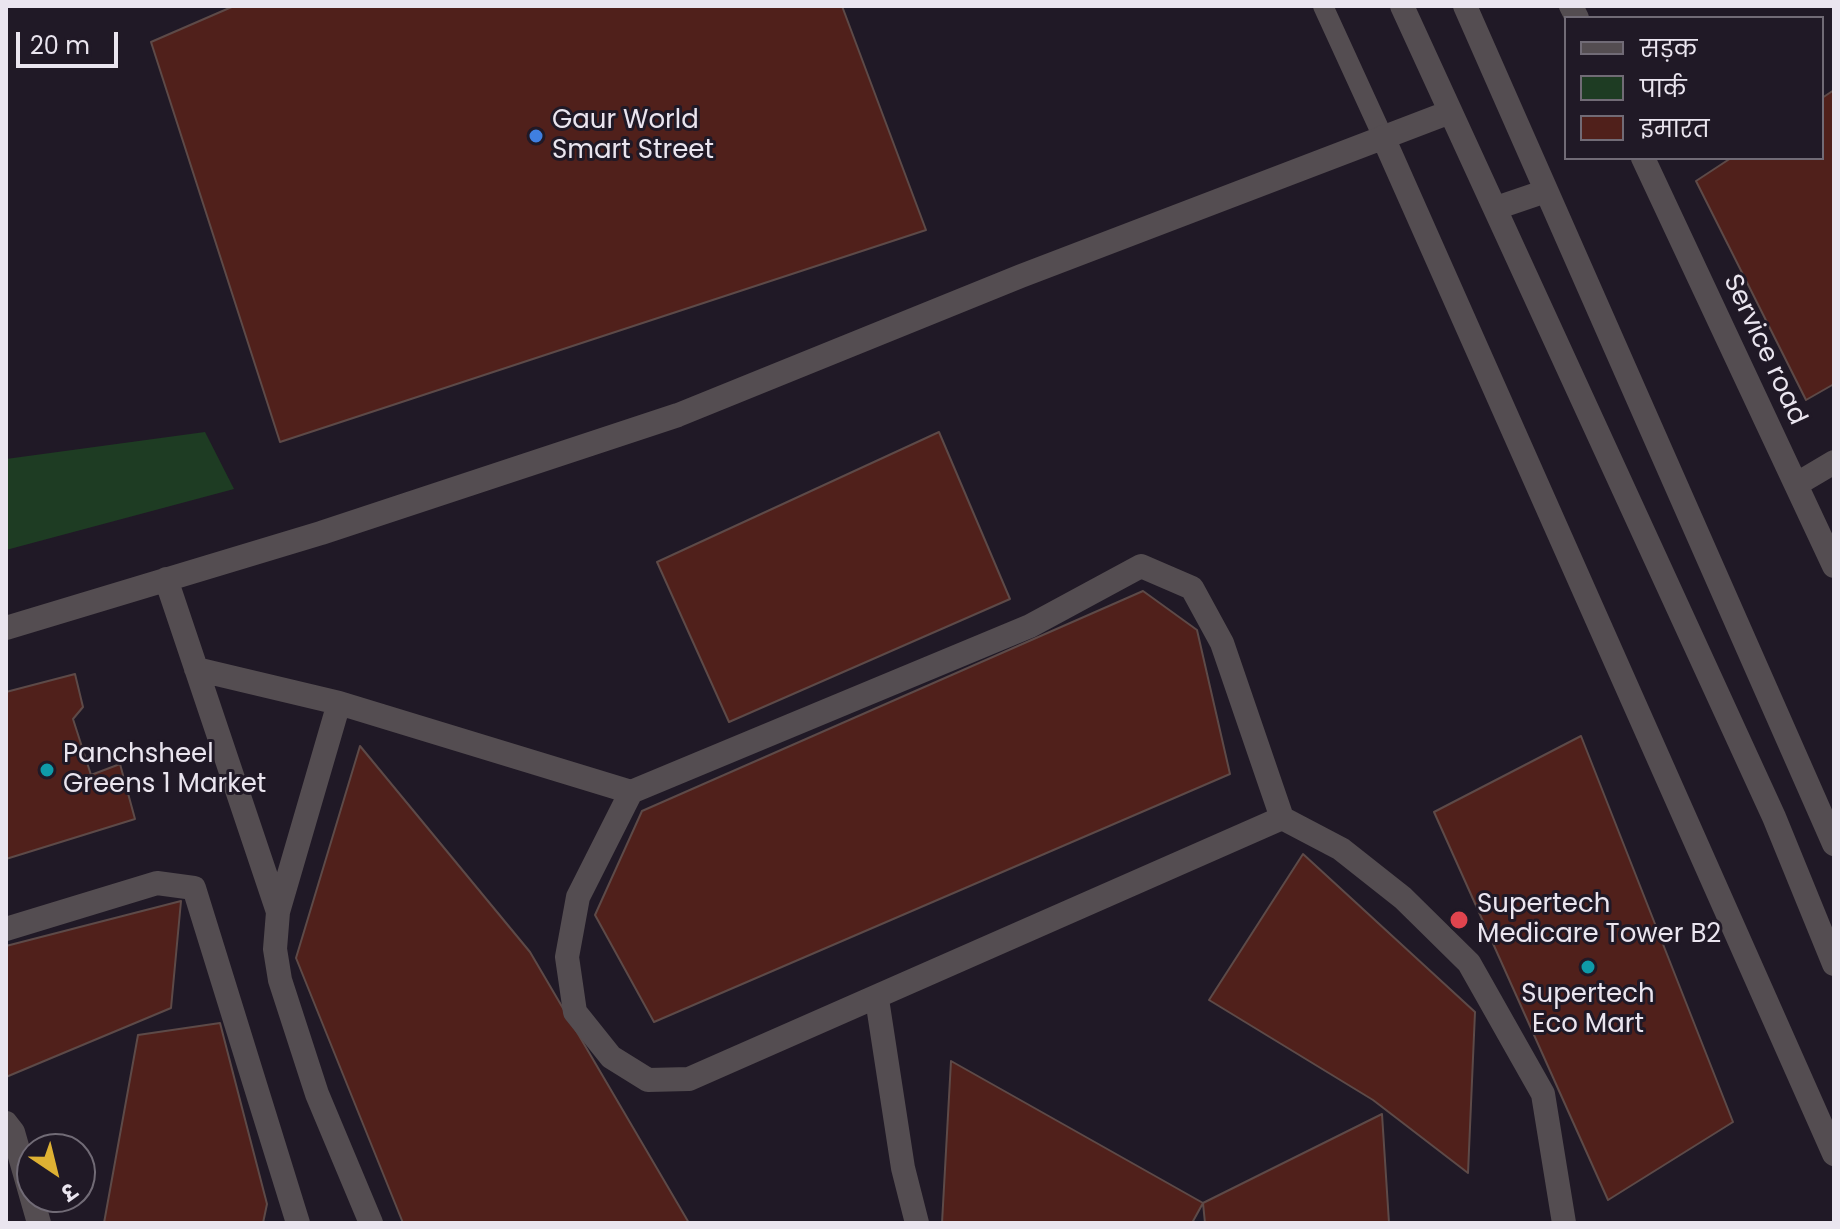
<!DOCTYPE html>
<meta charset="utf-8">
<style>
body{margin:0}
#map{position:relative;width:1840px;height:1229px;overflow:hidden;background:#201926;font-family:Poppins,"Noto Sans Devanagari",sans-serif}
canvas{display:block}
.frame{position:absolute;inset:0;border:8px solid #eae5ef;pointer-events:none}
.legend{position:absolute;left:1564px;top:16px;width:260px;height:144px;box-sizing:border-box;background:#201926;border:2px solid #716b76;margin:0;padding:10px 14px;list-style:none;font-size:24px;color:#eae5ef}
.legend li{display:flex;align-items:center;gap:16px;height:40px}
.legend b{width:40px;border:2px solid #716b76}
.north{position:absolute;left:16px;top:1133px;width:80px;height:80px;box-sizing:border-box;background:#201926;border:2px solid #716b76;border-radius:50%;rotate:145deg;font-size:22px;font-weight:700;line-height:32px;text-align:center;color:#eae5ef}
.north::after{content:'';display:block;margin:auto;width:28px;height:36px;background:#deb133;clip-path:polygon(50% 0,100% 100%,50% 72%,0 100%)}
.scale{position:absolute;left:16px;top:32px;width:102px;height:36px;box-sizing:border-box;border:4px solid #eae5ef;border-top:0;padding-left:10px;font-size:24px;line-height:28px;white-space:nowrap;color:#eae5ef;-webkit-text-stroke:6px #201926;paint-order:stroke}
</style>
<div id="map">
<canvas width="1840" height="1229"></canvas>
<div class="frame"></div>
<ul class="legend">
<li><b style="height:10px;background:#544d51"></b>सड़क</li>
<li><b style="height:22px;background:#1e3c23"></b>पार्क</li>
<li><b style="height:22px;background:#50201b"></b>इमारत</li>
</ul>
<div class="north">उ</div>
<div class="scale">20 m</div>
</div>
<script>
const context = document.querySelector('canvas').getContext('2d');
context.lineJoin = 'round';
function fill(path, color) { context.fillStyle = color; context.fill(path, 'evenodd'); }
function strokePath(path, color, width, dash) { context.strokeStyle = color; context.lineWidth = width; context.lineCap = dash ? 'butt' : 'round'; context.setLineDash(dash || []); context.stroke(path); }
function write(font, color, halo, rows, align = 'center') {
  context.font = font + ' Poppins,sans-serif'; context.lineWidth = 6; context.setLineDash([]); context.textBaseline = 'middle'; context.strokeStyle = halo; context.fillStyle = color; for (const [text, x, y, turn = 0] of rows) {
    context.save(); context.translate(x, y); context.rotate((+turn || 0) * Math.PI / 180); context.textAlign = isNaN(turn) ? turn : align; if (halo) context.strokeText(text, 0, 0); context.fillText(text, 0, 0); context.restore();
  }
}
fill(new Path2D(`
 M205,432L234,489L6,550V459Z`), '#1e3c23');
const building = new Path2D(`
 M234,6H842L926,230L280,442L151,42Z
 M1834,90V384L1806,400L1696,181L1731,158H1822V98Z
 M939,432L1010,599L729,722L657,562Z
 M1143,591L1197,630L1230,774L654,1022L595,915L642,811Z
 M75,674L83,707L73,719L91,775L120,764L135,819L6,859V692Z
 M1581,736L1733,1122L1608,1200L1434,812Z
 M360,746L530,952L689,1223H403L296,958Z
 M1303,854L1475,1012L1468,1173L1373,1100L1209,1000Z
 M181,901L171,1008L6,1077V946Z
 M220,1023L267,1204L263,1223H104L138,1035Z
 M951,1061L1203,1203L1192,1223H942Z
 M1382,1114L1389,1223H1205L1203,1203Z`);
fill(building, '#50201b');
strokePath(building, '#5d4a48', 2);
strokePath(new Path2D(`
 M1323,6L1383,137`), '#544d51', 20);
strokePath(new Path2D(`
 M1402,6L1774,817L1834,964
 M1465,6L1834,844
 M1571,6L1577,18
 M1383,137L1834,1154
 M1643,158L1834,566
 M1496,208L1546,191
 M1797,484L1834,462
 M166,579L278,912
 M6,628L321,533L678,415L1021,276L1450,112
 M196,669L339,703L631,792L1030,626L1141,566L1192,588L1222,643L1282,818L1341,849L1403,898L1469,963L1543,1094L1564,1223
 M339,703L278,912L275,949L280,980L317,1094L371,1223
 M631,792L578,897L567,957L575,1012L611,1057L648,1080L689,1079L1282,818
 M6,929L157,883L194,888L298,1223
 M877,999L903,1168L917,1223
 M6,1123L13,1132L39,1223`), '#544d51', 24);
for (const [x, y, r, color] of [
 [536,136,8,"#3f7fe0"],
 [47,770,8,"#0f9aa8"],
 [1459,920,10,"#e0444e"],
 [1588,967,8,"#0f9aa8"]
]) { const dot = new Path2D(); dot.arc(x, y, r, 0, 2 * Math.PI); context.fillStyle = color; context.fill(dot); strokePath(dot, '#201926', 3); }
write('26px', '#eae5ef', '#201926', [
 ["Gaur World",552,121],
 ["Smart Street",552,151],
 ["Panchsheel",63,755],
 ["Greens 1 Market",63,785],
 ["Supertech",1477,905],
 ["Medicare Tower B2",1477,935],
 ["Supertech",1588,995,"center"],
 ["Eco Mart",1588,1025,"center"]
], 'left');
write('26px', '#eae5ef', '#201926', [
 ["Service road",1764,350,65]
]);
</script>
